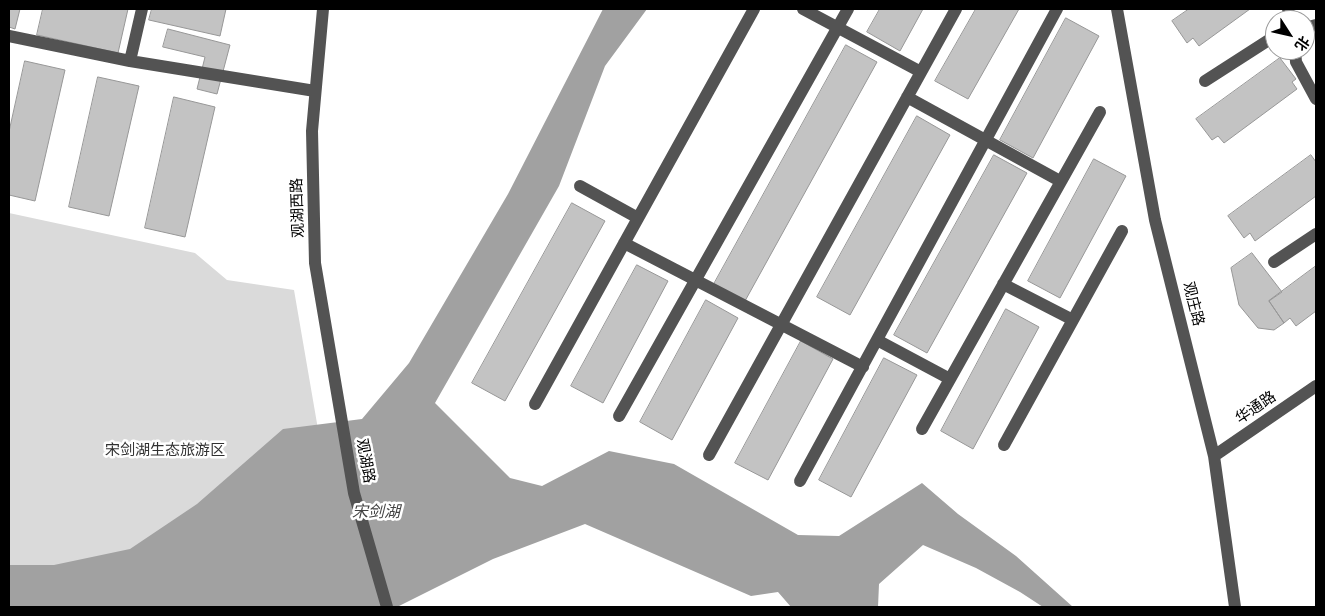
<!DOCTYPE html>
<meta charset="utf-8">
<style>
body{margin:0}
#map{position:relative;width:1325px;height:616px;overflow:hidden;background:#fff;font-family:"Fira Sans Condensed","Noto Sans SC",sans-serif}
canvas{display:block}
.frame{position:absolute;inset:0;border:10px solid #000;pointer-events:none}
.north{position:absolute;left:1265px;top:10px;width:50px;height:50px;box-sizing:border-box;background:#fff;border:1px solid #999;border-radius:50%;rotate:125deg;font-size:14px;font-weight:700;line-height:20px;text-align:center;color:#000}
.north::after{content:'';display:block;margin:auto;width:18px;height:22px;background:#000;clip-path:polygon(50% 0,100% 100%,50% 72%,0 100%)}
</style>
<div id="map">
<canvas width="1325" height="616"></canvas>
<div class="frame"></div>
<div class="north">北</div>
</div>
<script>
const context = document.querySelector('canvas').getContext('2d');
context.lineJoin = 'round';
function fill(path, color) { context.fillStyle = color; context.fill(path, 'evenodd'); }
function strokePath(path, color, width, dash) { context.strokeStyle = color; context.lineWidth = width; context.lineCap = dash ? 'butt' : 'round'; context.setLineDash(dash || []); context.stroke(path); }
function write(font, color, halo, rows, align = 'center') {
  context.font = font + ' "Fira Sans Condensed","Noto Sans SC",sans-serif'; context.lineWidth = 5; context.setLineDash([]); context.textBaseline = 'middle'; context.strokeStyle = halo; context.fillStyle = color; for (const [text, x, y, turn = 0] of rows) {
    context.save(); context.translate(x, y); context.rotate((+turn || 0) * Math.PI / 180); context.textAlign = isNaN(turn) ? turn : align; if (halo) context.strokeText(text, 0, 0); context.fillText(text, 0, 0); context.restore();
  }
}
fill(new Path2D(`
 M9,213L195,253L227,280L294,290L334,522L9,607Z`), '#dadada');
fill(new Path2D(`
 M603,9H647L605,66L559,186L435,403L510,478L542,486L609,451L674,464L798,535L839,536L922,483L958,514L1016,556L1073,607H1043L1020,592L976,568L923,545L879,584L878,607H791L778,592L751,596L585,524L493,559L397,607H9V565H54L130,549L197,504L283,429L362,419L409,363L508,194Z`), '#a1a1a1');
const building = new Path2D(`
 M9,9H20L15,29L9,27Z
 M43,9H128L118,53L37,35Z
 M152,9H226L220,36L149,20Z
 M880,9H923L900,51L867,32Z
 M976,9H1019L968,99L935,81Z
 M1189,9H1250L1199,46L1193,38L1187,43L1172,21Z
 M1066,18L1099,36L1033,158L1000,140Z
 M168,29L230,45L217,94L197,89L205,57L163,47Z
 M846,45L877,62L745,301L714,284Z
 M1280,58L1296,79L1292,82L1297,89L1224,143L1218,136L1212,140L1196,119Z
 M25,61L65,70L35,201L9,195V132Z
 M98,77L139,86L109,216L69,207Z
 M174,97L215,107L185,237L145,228Z
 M917,116L950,135L850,315L817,297Z
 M994,155L1027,173L927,353L894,335Z
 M1311,155L1316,162V196L1255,241L1250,233L1244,238L1228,216Z
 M1094,159L1126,176L1060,298L1028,281Z
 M572,203L605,221L505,401L472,383Z
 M1252,253L1282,292L1269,301L1284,323L1274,330L1258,328L1239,305L1231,268Z
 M637,265L668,281L603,403L571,386Z
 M1316,266V311L1296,326L1290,318L1284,323L1269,301Z
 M706,300L738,318L672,440L640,422Z
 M1006,309L1039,327L973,449L941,431Z
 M801,341L833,359L768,480L735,463Z
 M884,358L917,375L851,497L819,480Z`);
fill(building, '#c3c3c3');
strokePath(building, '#979797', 1);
strokePath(new Path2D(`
 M323,9L312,131L315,263L354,493L387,607
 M803,9L921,72
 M1117,9L1155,220L1214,456L1235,607
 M1288,9L1290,20
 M1305,28L1316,25
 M9,36L130,61L315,91
 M1295,50L1296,62L1316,99
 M130,61L142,9
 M1205,81L1275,36
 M907,97L1060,181
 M580,186L638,218
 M624,243L863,367
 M1274,262L1316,234
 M1003,284L1073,320
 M877,340L950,379
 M535,404L754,9
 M619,416L848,9
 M922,429L1100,112
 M1004,445L1122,231
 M709,455L956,9
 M1214,456L1316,386
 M800,481L1057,9`), '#535353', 12);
write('15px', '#000', '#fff', [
 ["观湖西路",298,208,-92],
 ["观庄路",1193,304,76],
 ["华通路",1256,408,-34],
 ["观湖路",365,461,80]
]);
write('15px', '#313131', '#fff', [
 ["宋剑湖生态旅游区",165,451]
]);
write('italic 16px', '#424242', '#fff', [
 ["宋剑湖",376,513]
]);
</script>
